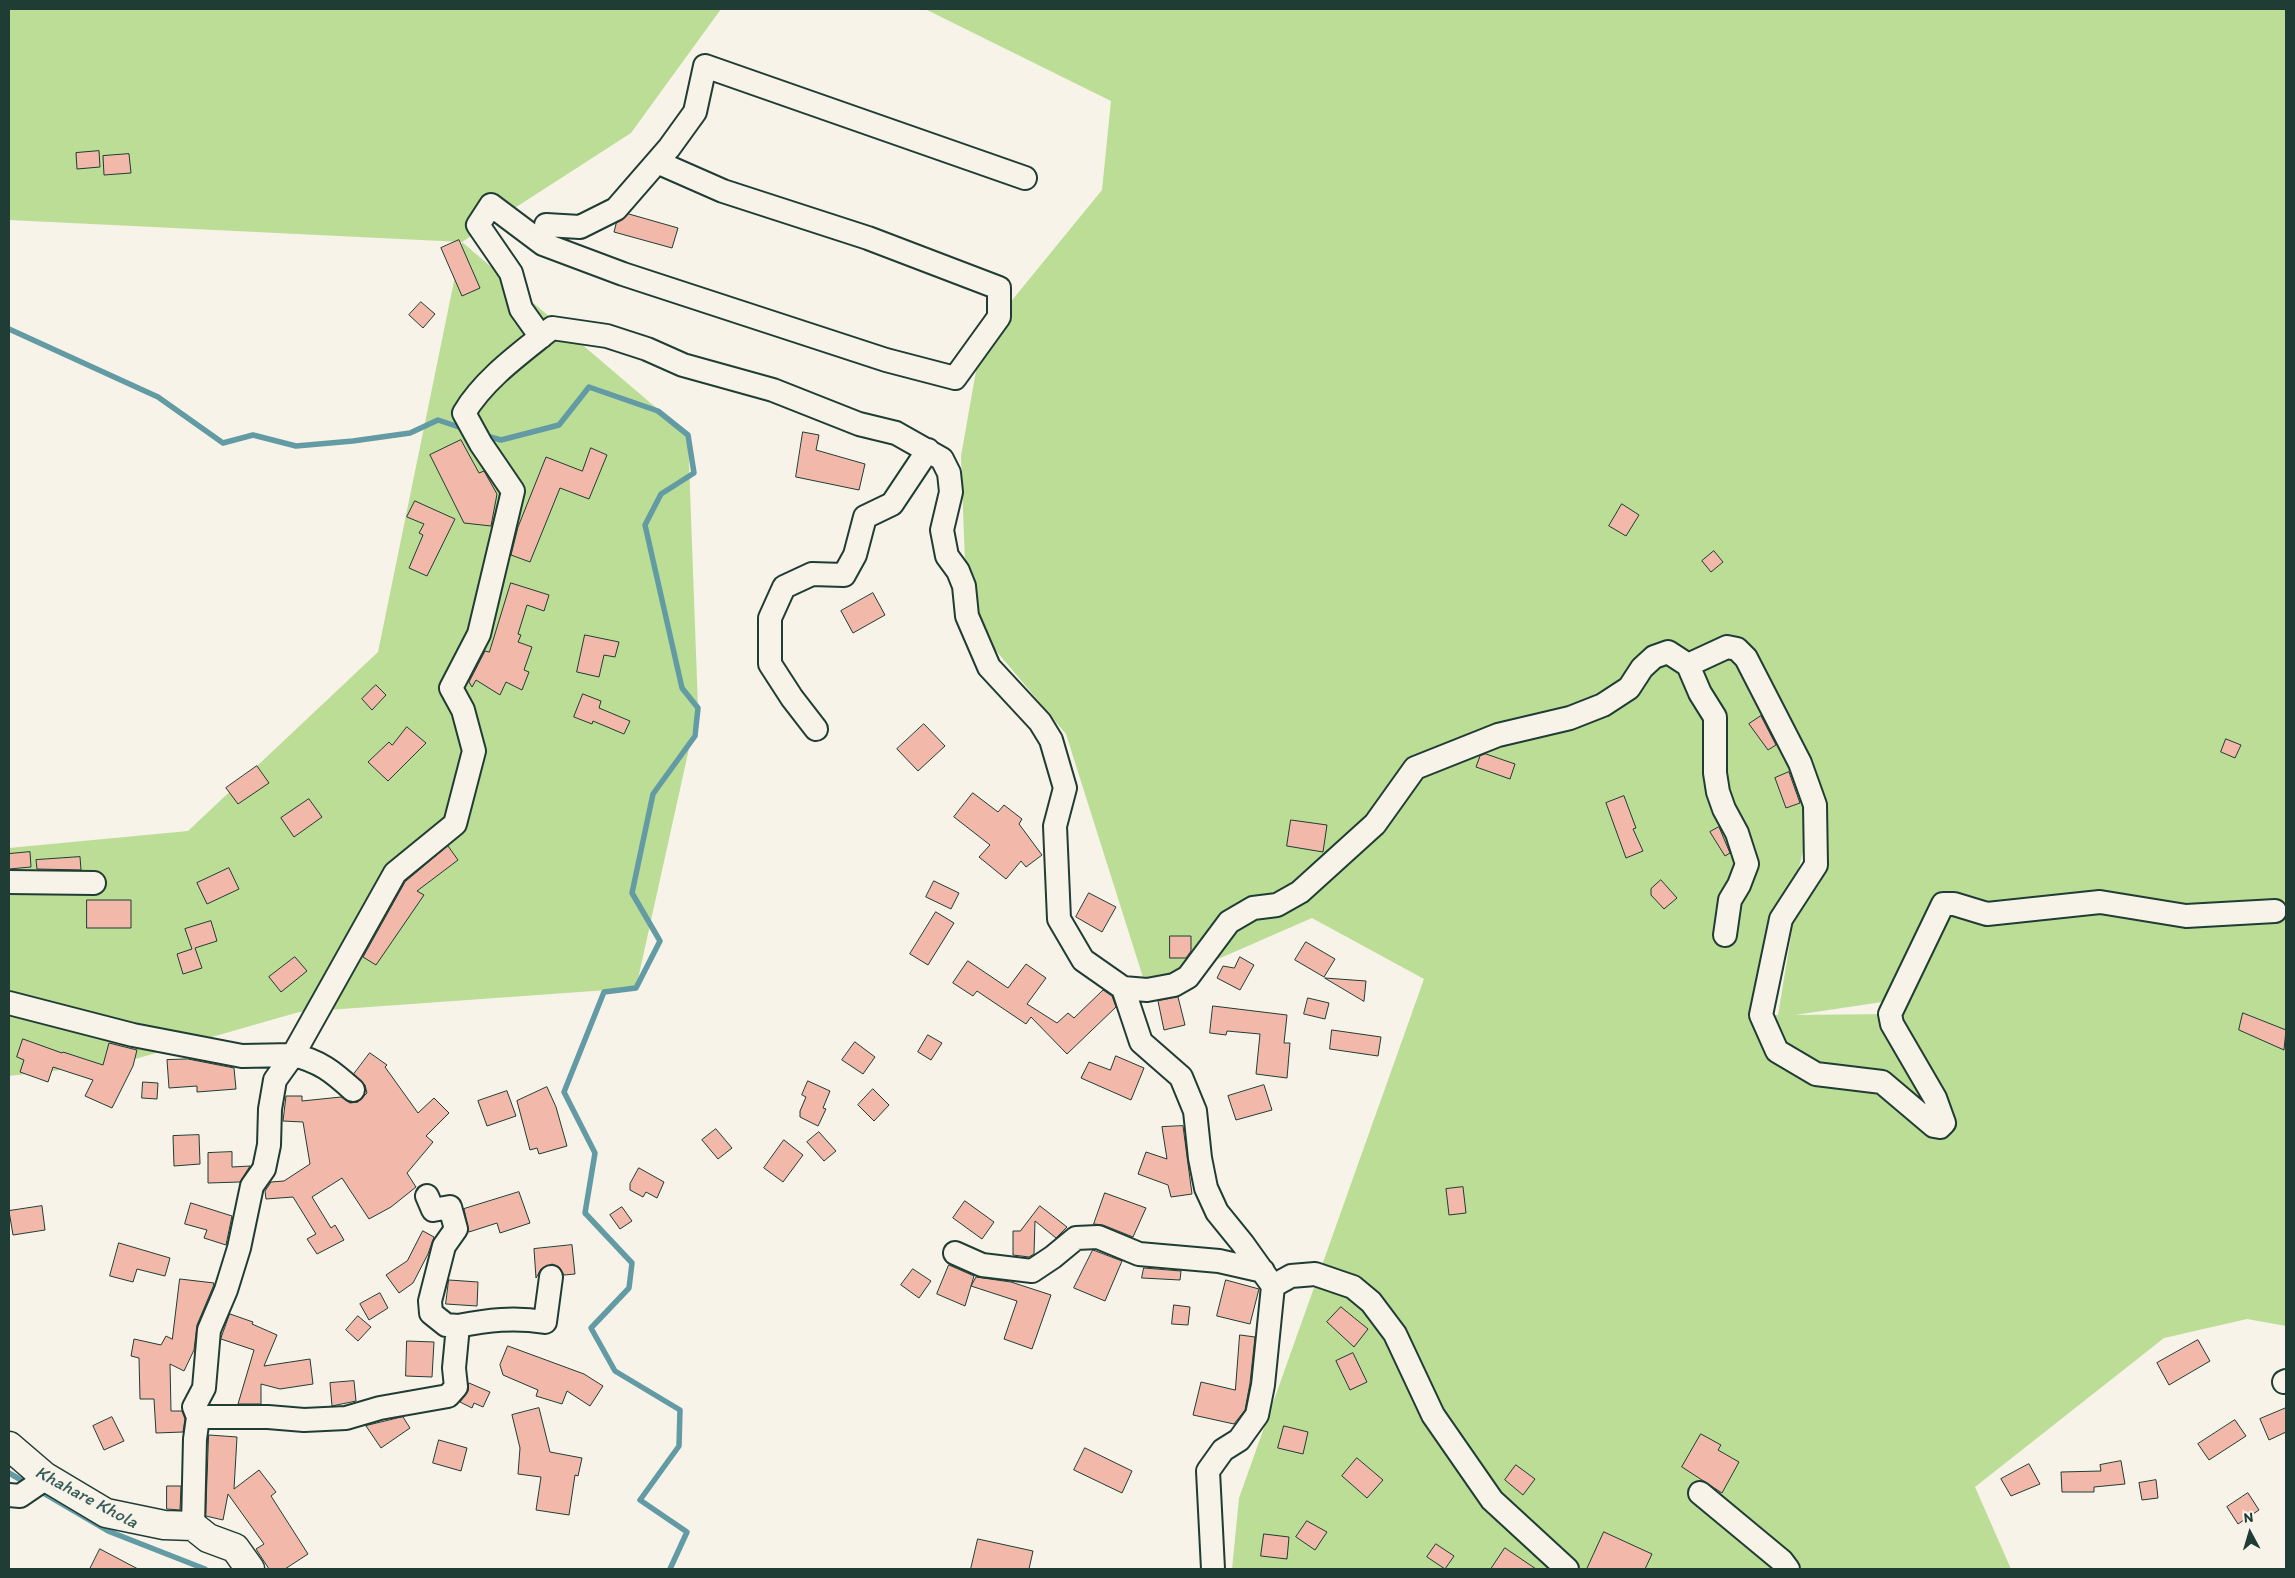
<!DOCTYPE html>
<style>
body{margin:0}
#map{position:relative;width:2295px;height:1578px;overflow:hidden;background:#f7f3e8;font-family:Itim,sans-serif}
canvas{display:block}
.frame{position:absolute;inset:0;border:10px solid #1f3d34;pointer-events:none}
.north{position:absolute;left:2225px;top:1508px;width:50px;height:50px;-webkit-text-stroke:4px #f7f3e8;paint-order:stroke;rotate:354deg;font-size:14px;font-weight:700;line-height:20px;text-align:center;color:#1f3d34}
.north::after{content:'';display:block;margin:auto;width:18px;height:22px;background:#1f3d34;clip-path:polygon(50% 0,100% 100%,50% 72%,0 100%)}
</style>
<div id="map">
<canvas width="2295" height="1578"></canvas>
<div class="frame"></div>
<div class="north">N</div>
</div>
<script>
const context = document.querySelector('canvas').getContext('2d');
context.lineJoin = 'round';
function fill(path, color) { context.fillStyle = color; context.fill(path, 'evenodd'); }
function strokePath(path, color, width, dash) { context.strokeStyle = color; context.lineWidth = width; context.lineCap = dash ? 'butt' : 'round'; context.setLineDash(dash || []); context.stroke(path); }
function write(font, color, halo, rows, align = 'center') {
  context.font = font + ' Itim,sans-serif'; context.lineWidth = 4.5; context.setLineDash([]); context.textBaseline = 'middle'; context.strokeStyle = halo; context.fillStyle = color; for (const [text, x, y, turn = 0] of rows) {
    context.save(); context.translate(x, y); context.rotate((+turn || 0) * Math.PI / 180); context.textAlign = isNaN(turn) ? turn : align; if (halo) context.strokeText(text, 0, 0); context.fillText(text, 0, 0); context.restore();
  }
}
fill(new Path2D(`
 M9,9H721L631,133L462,242L688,435L698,708L636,988L299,1012L121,1063L9,1076V848L188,831L378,652L462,242L9,220Z
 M925,9H2286V1326L2247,1319L2164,1338L1975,1487L2011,1569H1232L1239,1498L1424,979L1312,918L1147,990L1066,734L967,616L961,456L982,337L1102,190L1111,101ZM1808,832L1778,1015H1761ZM1940,890L1890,1014L1795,1015L1889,1001Z`), '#bcdd96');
strokePath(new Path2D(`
 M9,329L158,397L223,443L253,435L296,446L353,441L410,433L438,420L465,429
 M483,435L501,440L559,425L589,387L658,411L688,435L694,473L661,494L645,525L682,688L698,708L695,736L653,794L632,893L660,941L636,988L604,992L564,1092L595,1153L585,1213L632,1263L629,1288L591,1328L615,1371L680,1410L679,1446L640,1500L687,1532L670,1569
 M9,1473L28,1484
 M38,1490L108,1531L205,1569`), '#639ba5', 5.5);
const building = new Path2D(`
 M99,151L100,167L77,169L76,153Z
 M129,154L131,173L104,175L103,156Z
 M629,214L678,228L672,248L614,232L616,224Z
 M459,240L480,288L462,296L441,248Z
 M421,302L435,314L423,328L409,315Z
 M803,432L819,435L816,450L865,464L859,490L796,477Z
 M461,440L479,473L484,471L497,494L491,526L464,523L430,455Z
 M591,448L607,455L589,499L560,488L530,562L511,555L518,527L546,457L582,471Z
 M415,501L455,519L427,576L409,568L423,535L419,533L424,524L407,517Z
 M1622,504L1639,515L1626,536L1609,526Z
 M1714,551L1723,562L1711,572L1702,561Z
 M511,583L549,595L544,611L527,605L518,634L521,635L518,642L532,647L524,670L529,672L522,690L506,682L500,695L476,680L472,687L469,682L485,651L489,652Z
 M873,593L885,615L853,633L841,611Z
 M585,635L619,642L615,657L604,655L599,677L577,672Z
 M376,685L386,695L372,710L362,699Z
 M583,694L601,701L599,708L630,721L624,734L593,721L592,724L574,717Z
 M1761,716L1776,745L1768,750L1749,724Z
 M924,724L945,746L918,771L897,749Z
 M407,727L426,743L388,781L368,762L389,742L392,745Z
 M2226,739L2241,745L2235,758L2221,752Z
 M1486,754L1515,764L1510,779L1476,767L1480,756Z
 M257,766L269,783L238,804L226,788Z
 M1789,772L1800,803L1786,808L1775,778Z
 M973,793L998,812L1004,805L1022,819L1019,824L1042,855L1026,867L1021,861L1006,879L979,857L990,845L954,817Z
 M1624,796L1636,828L1633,829L1643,851L1626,858L1606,803Z
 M309,799L322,817L294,837L281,818Z
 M1291,820L1327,825L1323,852L1287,846Z
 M1719,827L1730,853L1725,856L1710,832Z
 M448,846L458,860L417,891L424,895L376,965L363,957L405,882Z
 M30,852L31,867L9,869V854Z
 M80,857L81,870L37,869L36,860Z
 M229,868L239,889L207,904L197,883Z
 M1661,880L1677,898L1664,909L1651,895V889Z
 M934,881L959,893L951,909L926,897Z
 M1089,893L1116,907L1102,932L1076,917Z
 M87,900H131V928H87Z
 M936,912L954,923L928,965L910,954Z
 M211,921L217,941L195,948L202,968L183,974L177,954L192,949L185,929Z
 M1170,936H1191V951L1186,958H1170Z
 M1306,942L1335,959L1324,977L1295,960Z
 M295,957L307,971L281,992L269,977Z
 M1240,957L1254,965L1240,990L1217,978L1223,966L1234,968Z
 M968,961L1008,988L1026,964L1046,978L1027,1004L1057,1023L1068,1013L1074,1018L1103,990L1112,996L1116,1007L1067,1054L1031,1017L1026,1024L977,991L973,996L953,983Z
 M1325,978L1366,981L1364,1001Z
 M1178,997L1185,1025L1164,1030L1158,1001Z
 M1308,998L1329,1003L1325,1019L1304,1014Z
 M1213,1006L1287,1015L1284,1043H1290L1287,1078L1256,1074L1260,1034L1227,1031L1226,1035L1210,1033Z
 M2243,1013L2286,1030L2284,1050L2239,1030Z
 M1332,1030L1381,1037L1378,1056L1330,1049Z
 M928,1035L942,1043L931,1060L918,1052Z
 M23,1039L62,1053L63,1052L103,1065L109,1043L137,1050L133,1066L112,1108L85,1096L93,1080L53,1067L48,1082L20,1072L24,1060L17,1057Z
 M855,1042L875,1057L863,1074L842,1060Z
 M370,1053L387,1065L385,1067L418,1113L434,1098L449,1113L426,1136L433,1142L407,1173L416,1187L391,1207L369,1219L342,1178L312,1197L331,1228L335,1225L344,1240L317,1254L307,1239L316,1234L293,1197L266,1199L265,1191L271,1182L284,1181L310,1164L303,1122L283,1121L286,1096H302V1101L341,1097L350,1103L358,1102L367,1093L365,1085L354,1074Z
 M1116,1056L1144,1068L1131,1100L1081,1078L1089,1062L1110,1070Z
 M188,1059L234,1068L236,1089L197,1092V1086L169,1088L167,1060Z
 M808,1081L830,1091L823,1108L826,1109L818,1126L800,1117V1111L806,1097L802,1095Z
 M143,1082L158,1083L157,1099L142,1098Z
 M1264,1085L1272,1110L1236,1120L1228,1096Z
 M547,1087L556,1107L567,1146L539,1154L537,1148L530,1150L517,1101Z
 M873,1089L889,1105L874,1121L858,1105Z
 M507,1091L516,1116L487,1126L478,1101Z
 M1183,1126L1192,1194L1171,1197L1168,1185L1138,1174L1146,1152L1167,1159L1162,1127Z
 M716,1129L732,1148L718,1159L702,1140Z
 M819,1132L836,1151L824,1161L807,1142Z
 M199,1135L200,1164L174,1166L173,1136Z
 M784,1140L803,1155L783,1182L764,1168Z
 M232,1152V1167L250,1166L240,1182L208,1183V1153Z
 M639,1168L664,1182L657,1198L646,1192L643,1197L630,1190V1184Z
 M1463,1187L1466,1213L1449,1215L1446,1189Z
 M519,1192L530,1223L500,1233L497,1223L469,1232L464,1209Z
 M1105,1193L1146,1208L1133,1237L1103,1225L1094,1224Z
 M965,1201L994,1222L982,1239L953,1218Z
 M191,1203L232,1216L226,1245L204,1238L207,1230L185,1224Z
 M42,1206L45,1230L13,1235L9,1211Z
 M1040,1206L1067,1227L1056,1238L1035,1221L1034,1254L1029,1257L1013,1255V1231H1020Z
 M622,1207L632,1221L620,1229L610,1215Z
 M423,1231L434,1237L428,1254L413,1283L399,1293L386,1275L407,1261Z
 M119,1243L170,1258L165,1276L137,1269L133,1282L110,1276Z
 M572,1245L575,1274L564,1275L559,1267L552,1264L541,1269L536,1278L534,1249Z
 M1093,1250L1122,1261L1105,1301L1074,1288Z
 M949,1265L974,1276L971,1286L976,1277L1011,1282L1051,1295L1032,1349L1004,1339L1017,1301L971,1286L965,1306L937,1294Z
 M1144,1268L1181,1271L1180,1280L1142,1278Z
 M913,1269L931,1281L919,1298L901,1285Z
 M180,1279L214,1283L213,1287L197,1325L194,1350L184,1371L170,1364L171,1411H182L185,1419L183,1432L156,1433L154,1399H140L139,1358L131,1356L134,1339L161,1345L166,1336L172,1339Z
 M449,1280L478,1282L477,1306L446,1304Z
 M1226,1280L1259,1289L1250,1324L1217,1316Z
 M380,1293L388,1308L369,1320L360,1304Z
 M1174,1305L1190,1307L1188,1325L1172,1324Z
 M1341,1307L1368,1329L1354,1347L1327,1322Z
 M230,1314L253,1322L252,1324L277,1335L264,1366L310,1359L313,1384L280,1389L261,1384V1404H238L254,1350L221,1339Z
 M358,1316L371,1327L358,1341L346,1330Z
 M1240,1335L1255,1337L1250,1383L1245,1410L1234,1424L1193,1415L1201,1382L1235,1390Z
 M2198,1340L2210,1361L2169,1385L2157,1363Z
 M407,1341L434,1342L432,1377L406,1376Z
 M508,1346L584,1374L603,1386L590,1406L567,1391L562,1404L536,1396L538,1390L503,1375L500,1365Z
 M1353,1353L1367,1382L1350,1390L1336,1361Z
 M354,1381L356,1401L332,1406L330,1383Z
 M469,1383L490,1392L483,1407L474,1403L472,1408L460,1402L468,1391Z
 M539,1408L550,1452L582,1458L578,1476L575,1475L569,1515L536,1510L541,1477L518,1474L520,1448L512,1415Z
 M2286,1408V1432L2269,1440L2260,1419Z
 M112,1417L124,1441L104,1450L93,1426Z
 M403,1417L410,1428L381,1448L366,1426Z
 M2235,1420L2246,1436L2209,1460L2198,1444Z
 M1284,1426L1308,1432L1303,1454L1278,1448Z
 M1701,1434L1721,1445L1718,1450L1739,1462L1722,1493L1682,1467Z
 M209,1435L237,1437L234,1489L259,1470L276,1492L271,1496L308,1554L285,1569H269L256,1549L264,1544L228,1494L223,1520L206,1516Z
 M439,1440L467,1448L461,1471L433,1463Z
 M1085,1448L1132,1471L1122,1493L1074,1470Z
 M1357,1458L1383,1480L1367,1498L1342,1476Z
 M2121,1461L2125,1484L2094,1487V1492H2062L2061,1472L2101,1471L2100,1465Z
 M2029,1464L2040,1484L2011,1496L2001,1479Z
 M1516,1465L1535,1479L1523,1495L1505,1480Z
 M2156,1480L2158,1498L2142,1500L2139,1483Z
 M167,1486H181L180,1510L167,1509Z
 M2248,1493L2259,1510L2238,1524L2227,1507Z
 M1307,1521L1327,1532L1315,1550L1296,1537Z
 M1604,1532L1652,1554L1645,1569H1587Z
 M1264,1534L1289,1537L1287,1559L1261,1556Z
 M978,1539L1033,1551L1029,1569H971Z
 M1436,1544L1454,1556L1445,1569L1427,1557Z
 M1505,1548L1536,1569H1491Z
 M100,1549L138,1569H90Z`);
fill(building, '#f2b9aa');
strokePath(building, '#1f3d34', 1);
const street = new Path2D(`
 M546,225L580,227L616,209L669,148L695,112L705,66L1025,178
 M541,337L521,309L511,273L478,225L491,205L543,244L623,274L886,360L955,378L999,317V288L868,238L723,191L657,162
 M1688,665L1700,693L1715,717V773L1718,792L1724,809L1737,833L1747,864L1739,885L1730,900L1725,935
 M816,729L792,698L770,664V618L784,587L812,574L844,575L855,555L865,517L892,504L928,450
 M9,882L94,883
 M1123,988L1147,990L1174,985L1188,977L1229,922L1253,908L1277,905L1300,892L1375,824L1415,768L1498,735L1570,718L1603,705L1629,688L1642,668L1654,657L1668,652L1688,665L1727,647L1737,649L1746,658L1800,763L1815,805L1816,865L1781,919L1761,1015L1777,1051L1816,1074L1882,1082L1934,1126L1940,1127L1944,1123L1935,1098L1892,1024L1890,1014L1943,904H1954L1987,914L2100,902L2186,916L2275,911
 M9,1003L133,1035L242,1056L293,1055L395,873L455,824L474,751L463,710L451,688L479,634L513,491L481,444L464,413C484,379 521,353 552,328L607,336L647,349L683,365L773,390L859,424L896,433L942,459L949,473L951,492L942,530L947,556L958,571L964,586L967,616L989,667L1040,722L1051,740L1065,788L1055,826L1059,919L1083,960L1123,988L1141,1042L1181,1077L1195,1111L1200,1158L1206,1188L1217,1212L1243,1244L1273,1286L1263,1385L1257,1415L1239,1440L1223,1450L1208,1471L1213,1569
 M955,1253L982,1265L1032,1271L1053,1257L1076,1238L1098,1237L1139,1254L1219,1261L1263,1271
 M1273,1286L1291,1276L1315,1274L1353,1287L1371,1302L1395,1334L1433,1415L1492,1500L1567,1569
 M458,1326C488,1320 514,1317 545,1322L551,1277
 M2284,1382L2286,1381
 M198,1417H268L304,1420L346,1418L380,1408L448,1396L456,1387L454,1368L458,1326L446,1325L431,1313L430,1301L444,1246L456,1229L450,1207L433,1210L427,1196
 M1700,1493L1782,1561L1788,1569
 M9,1495L20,1496L42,1481L44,1476
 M193,1526L195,1439L198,1417L194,1407L204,1388L209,1330L226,1290L239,1248L252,1186L264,1169L269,1145L270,1109L275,1080L293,1055C320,1061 333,1072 353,1090`);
const secondary = new Path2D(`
 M9,1446L44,1476L106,1513L164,1525L193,1526L208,1538L235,1548L250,1569`);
strokePath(street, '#1f3d34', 26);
strokePath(secondary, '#1f3d34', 31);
strokePath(street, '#f7f3e8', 22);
strokePath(secondary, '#f7f3e8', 28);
write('italic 18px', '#365c5a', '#f7f3e8', [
 ["Khahare Khola",86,1498,28]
]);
</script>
